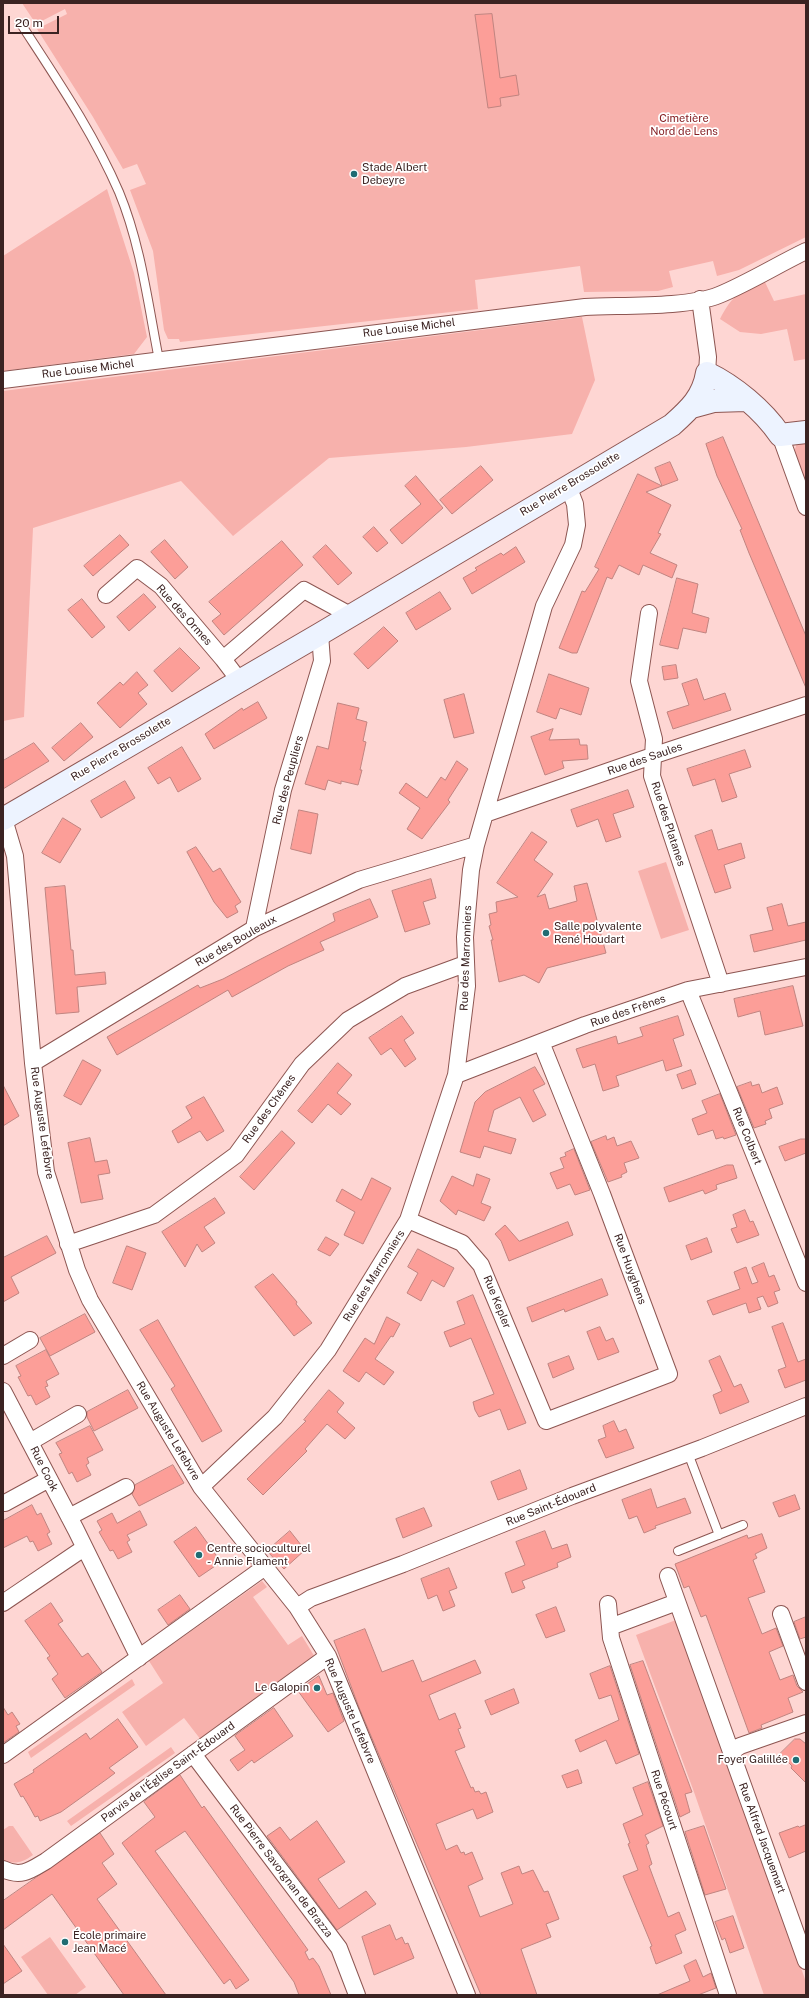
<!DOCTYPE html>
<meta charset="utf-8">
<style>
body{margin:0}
#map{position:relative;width:809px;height:1998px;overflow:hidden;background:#fed6d3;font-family:"Public Sans",sans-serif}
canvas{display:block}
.frame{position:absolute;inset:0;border:4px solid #3b2322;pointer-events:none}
.scale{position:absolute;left:8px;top:16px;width:51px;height:18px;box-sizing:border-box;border:2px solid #3b2322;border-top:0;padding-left:5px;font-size:12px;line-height:14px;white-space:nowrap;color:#3b2322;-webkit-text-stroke:3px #fff;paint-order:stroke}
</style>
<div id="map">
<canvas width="809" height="1998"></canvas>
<div class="frame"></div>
<div class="scale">20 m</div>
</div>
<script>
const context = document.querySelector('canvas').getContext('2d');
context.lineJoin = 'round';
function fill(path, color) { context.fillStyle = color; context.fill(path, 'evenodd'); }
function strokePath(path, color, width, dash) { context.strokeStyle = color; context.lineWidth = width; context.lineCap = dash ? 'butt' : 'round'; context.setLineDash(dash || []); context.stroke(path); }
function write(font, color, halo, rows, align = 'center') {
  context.font = font + ' "Public Sans",sans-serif'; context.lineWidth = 3.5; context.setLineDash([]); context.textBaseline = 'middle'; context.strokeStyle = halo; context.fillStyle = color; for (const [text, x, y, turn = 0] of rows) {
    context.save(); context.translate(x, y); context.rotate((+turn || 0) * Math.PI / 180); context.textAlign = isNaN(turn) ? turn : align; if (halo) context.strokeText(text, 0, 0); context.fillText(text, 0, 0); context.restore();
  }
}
fill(new Path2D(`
 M22,3H806V237L739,270L717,276L713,261L669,271L673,287L658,291L584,292L580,266L475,280L478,309L180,342L179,339H168L164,330L153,251L130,190L146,184L137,164L123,169L93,117L37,29L67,14L65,9L36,24Z
 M107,189L134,273L147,337L134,354L3,371V256Z
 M764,280L774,301L806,294V359L794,361L787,329L761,334L740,332L720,319C732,295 741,291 764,280Z
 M582,317L595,380L572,434L466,447L329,458L233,536L181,481L33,528L24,717L3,721V391Z
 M806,442V484L794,452L797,443Z
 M666,862L689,930L661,939L638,871Z
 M262,1581L267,1587L253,1597L288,1645L302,1636L316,1659L201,1740L184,1718L146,1746L122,1712L163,1683L149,1661Z
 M676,1620L806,1982V1995H764L694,1792L636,1635Z
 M132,1679L135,1685L31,1758L28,1752Z
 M171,1747L175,1753L71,1826L67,1821Z
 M9,1826H13L33,1855C22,1863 16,1864 3,1861V1830Z
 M50,1937L86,1987L75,1995H48L21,1957Z`), '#f7b1ac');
const building = new Path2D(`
 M492,14L500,78L516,75L519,95L500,98L501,106L488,108L475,15Z
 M723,437L806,636V688L749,553L740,530L742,529L717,476L706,444Z
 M670,462L678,480L662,486L655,468Z
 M481,466L493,480L452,514L440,500Z
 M638,474L662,486L646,492L671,505L658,533L661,534L650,553L677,565L672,578L643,565L639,575L619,565L612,579L607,577L577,653H572L559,648L582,591L585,592L599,569L595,567Z
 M416,476L443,508L402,544L390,530L421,504L405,486Z
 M374,527L388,543L377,552L363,537Z
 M120,535L129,545L93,576L84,566Z
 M165,540L188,567L175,579L151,552Z
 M282,541L303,565L224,635L212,621L221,614L209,602Z
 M326,545L352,573L338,585L313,557Z
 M516,547L525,562L472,594L463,578L477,570L475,568L501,553L503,555Z
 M677,578L698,584L692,613L709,618L706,633L683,628L678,649L660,645Z
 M440,592L451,609L416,630L406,613Z
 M144,594L156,607L129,631L117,617Z
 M82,599L105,627L92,638L68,610Z
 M384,627L398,641L368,669L354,654Z
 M180,648L200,668L172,692L154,671Z
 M676,665L678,678L664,680L662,667Z
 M137,672L148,685L138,693L147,704L120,728L97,703L120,682L123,685Z
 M549,674L589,688L581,715L560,708L556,719L537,712Z
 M697,679L704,700L725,693L731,710L673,729L667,712L689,705L682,684Z
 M464,694L474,733L454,738L444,700Z
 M258,702L267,718L214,749L205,734L242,708L243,710Z
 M338,703L359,708L356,719L367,722L363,741L366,742L360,770H362L358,785L341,781V784L328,780L325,790L305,784L317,746L328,749Z
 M81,723L93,737L64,761L52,748Z
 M553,729L549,740L579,739L580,745H587L588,759L562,761L564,768L545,775L531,737Z
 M34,743L49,761L3,789V761Z
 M182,747L201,779L178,792L170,777L158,784L148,768Z
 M745,750L751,767L729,774L737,797L722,802L715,779L693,786L687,769Z
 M457,761L468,769L448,800L450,802L422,839L407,829L420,808L399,793L406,783L427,798L441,777L445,780Z
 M125,781L135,798L101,818L91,801Z
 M628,790L634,807L613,814L621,837L606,842L598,819L577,827L571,810Z
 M299,810L318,814L311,854L291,849Z
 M63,818L81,829L60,863L42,853Z
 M712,830L718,850L741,843L745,858L724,865L731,888L715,893L695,836Z
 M532,832L547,842L534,860L553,874L537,897L545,894L549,909L577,901L574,886L587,883L606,953L547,968L539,983L524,975L499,982L491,940H493L489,926L491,925L489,914L497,912L496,902L518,897L497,883Z
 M196,847L213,872L220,868L241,902L235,906L238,912L227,918L214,902L187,852Z
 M431,879L436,898L423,902L430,924L405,932L392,891Z
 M65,886L71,950H73L75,975L105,972L106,984L77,987L79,1012L56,1014L45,888Z
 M370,899L378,917L320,942L324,950L288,966L232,997L228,990L117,1055L107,1037L198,985L200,988L223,979L257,961L335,921L333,914Z
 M782,904L788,926L806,922V940L754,952L750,935L773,930L767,908Z
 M793,986L803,1026L765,1035L760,1011L738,1017L734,999Z
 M402,1016L414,1033L404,1040L416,1059L405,1067L391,1048L381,1055L369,1038Z
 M678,1016L684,1035L673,1039L682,1066L666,1071L663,1060L616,1076L619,1086L603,1091L595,1064L583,1068L576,1049L616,1036L618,1044L643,1036L640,1028Z
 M83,1060L101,1070L81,1105L64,1096Z
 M338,1063L352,1075L337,1093L351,1104L341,1115L328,1104L312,1123L298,1111Z
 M535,1067L545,1084L533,1090L546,1115L533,1122L520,1097L494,1110L488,1131L516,1139L511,1154L484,1146L480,1158L460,1152L475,1102L485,1092Z
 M691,1070L696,1084L682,1089L677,1075Z
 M751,1082L752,1086L759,1084L762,1093L777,1087L783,1104L769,1109L772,1118L765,1121L766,1124L754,1128L737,1087Z
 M3,1085L19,1116L3,1126Z
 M720,1094L736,1135L724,1139L723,1137L716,1139L713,1130L698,1135L692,1119L707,1113L702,1101Z
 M204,1097L224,1131L207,1141L200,1131L178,1143L172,1131L192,1118L186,1107Z
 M282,1131L295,1143L254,1190L240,1177Z
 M606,1136L607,1140L614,1137L617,1146L631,1141L639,1158L624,1163L627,1172L621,1175L622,1177L608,1182L591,1142Z
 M90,1138L95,1162L107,1160L110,1173L98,1175L103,1199L81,1203L68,1143Z
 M801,1139H806V1153L785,1161L779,1147Z
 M574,1149L590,1190L575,1195L570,1184L557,1189L550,1173L564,1168L560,1158L566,1156L565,1153Z
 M727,1165H733L737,1178L716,1185L717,1189L705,1194L703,1190L669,1202L664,1188Z
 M477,1174L490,1179L481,1203L491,1207L484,1221L458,1210L456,1215L440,1201L452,1176L473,1186Z
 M372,1178L391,1188L363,1244L344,1235L355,1212L336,1201L342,1189L361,1200Z
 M215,1198L225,1213L204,1227L215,1243L202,1252L197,1244L185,1267L162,1232Z
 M745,1210L750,1222L753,1221L759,1235L737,1243L731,1229L737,1227L733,1215Z
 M568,1222L573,1235L509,1261L501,1241L495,1234L505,1225L519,1241Z
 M47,1236L56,1253L11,1277L19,1293L3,1302V1258Z
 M326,1237L339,1244L330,1256L318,1250Z
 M707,1238L712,1252L691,1260L686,1246Z
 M127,1246L146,1253L132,1290L113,1283Z
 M418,1249L454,1268L444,1287L432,1280L421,1301L407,1293L418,1273L408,1267Z
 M764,1263L769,1277L774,1275L780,1290L774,1292L778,1303L768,1307L763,1296L757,1298L761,1309L749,1313L746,1303L713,1315L707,1301L740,1289L734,1272L746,1267L752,1284L758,1282L752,1268Z
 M273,1274L297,1302L296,1304L312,1323L294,1336L255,1287Z
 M602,1279L608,1295L565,1312L564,1309L532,1322L527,1308Z
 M473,1295L526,1423L508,1430L500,1409L479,1417L475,1410L473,1402L494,1394L471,1338L450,1347L444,1332L465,1324L457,1302Z
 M85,1314L95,1332L50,1356L40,1338Z
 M387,1317L400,1324L393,1337L391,1336L375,1359L394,1372L384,1385L366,1372L359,1382L343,1371L365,1338L374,1344Z
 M158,1320L222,1431L202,1442L171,1389L175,1386L140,1330Z
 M783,1323L798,1362L806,1359V1380L785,1388L778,1370L786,1367L772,1327Z
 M600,1327L606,1341L613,1338L619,1352L598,1360L587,1332Z
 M46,1350L59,1374L46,1381L48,1386L45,1387L50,1397L36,1405L31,1395L28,1396L18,1377L21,1376L16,1366Z
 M569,1356L574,1369L553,1378L548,1364Z
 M720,1356L734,1387L741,1384L749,1402L720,1414L713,1395L722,1391L709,1361Z
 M128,1390L138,1408L94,1431L87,1417V1412Z
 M329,1390L344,1403L337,1412L355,1428L345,1439L327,1424L305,1449L307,1451L263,1495L247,1479L306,1421L304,1420Z
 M614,1421L619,1432L626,1429L634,1448L606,1458L598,1440L606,1437L603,1426Z
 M90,1426L103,1450L87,1458L89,1463L86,1465L91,1475L77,1482L72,1472L69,1474L59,1454L62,1453L56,1443Z
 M173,1465L184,1483L139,1506L132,1494L135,1485Z
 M520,1470L527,1489L498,1500L491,1482Z
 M651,1489L657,1508L685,1498L691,1513L655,1526L656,1528L644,1533L637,1516L629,1519L622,1500Z
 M795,1495L800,1509L779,1517L773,1503Z
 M32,1505L37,1515L41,1513L50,1532L47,1534L52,1544L38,1551L33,1541L30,1542L27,1536L3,1548V1521Z
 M424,1508L432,1526L403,1538L396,1519Z
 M140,1511L147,1525L127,1535L130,1540L127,1542L132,1552L118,1559L113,1550L110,1551L99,1532L102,1530L97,1521L112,1513L117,1523Z
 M196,1527L221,1562L199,1577L174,1542Z
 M290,1531L305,1550L284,1569L267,1551Z
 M545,1531L552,1549L567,1544L571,1557L557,1563L558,1567L522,1581L525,1588L512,1593L505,1573L525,1565L516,1542Z
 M762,1534L767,1548L755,1554L757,1558L753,1560L765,1592L748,1598L762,1634L776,1628L783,1646L769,1652L780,1680L793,1675L797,1686L803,1692L788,1698L793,1712L761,1725L762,1728L749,1733L706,1615L701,1617L689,1586L684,1588L675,1564L747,1535L748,1538Z
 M449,1568L457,1588L449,1591L455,1606L443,1611L437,1595L428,1599L421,1579Z
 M180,1595L190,1609L168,1625L158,1610Z
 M51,1603L63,1621L58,1624L82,1657L88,1653L102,1672L65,1698L52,1679L58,1674L47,1658L50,1656L25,1621Z
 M556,1607L565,1631L546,1638L536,1615Z
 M806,1617V1637L800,1639L794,1622Z
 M365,1629L382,1672L413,1660L422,1682L475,1660L481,1673L429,1695L439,1720L455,1713L461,1728L458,1729L465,1747L455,1751L471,1788L473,1787L475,1792L479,1791L481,1794L486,1792L493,1812L477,1819L473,1809L436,1824L446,1850L457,1845L461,1853L464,1852L465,1855L472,1852L483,1879L468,1886L480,1917L513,1904L501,1873L519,1866L522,1874L533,1870L544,1892L548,1891L559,1919L546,1924L551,1937L521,1949L537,1995H481L360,1710L334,1641Z
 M643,1661L692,1792L685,1794L690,1812L680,1817L630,1665Z
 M610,1666L639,1754L616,1764L606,1740L580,1752L575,1740L619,1720L611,1695L599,1699L590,1674Z
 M319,1676L327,1695L333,1693L344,1721L328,1732L298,1691Z
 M514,1689L519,1703L491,1715L485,1701Z
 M3,1707L8,1715L12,1712L20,1724L16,1726L19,1732L3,1743Z
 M274,1708L293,1736L254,1763L252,1760L238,1771L230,1760L245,1750L235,1736Z
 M118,1719L138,1747L109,1768L115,1773L107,1779L61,1812L40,1821L38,1816L35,1817L29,1806L23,1796L21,1797L14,1784L34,1772L33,1770L86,1733L90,1739Z
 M795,1739H800L806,1744V1783L791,1768L792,1766L780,1754Z
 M578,1770L582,1783L567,1788L562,1776Z
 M180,1775L202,1808L204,1806L308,1950L305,1952L309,1960L313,1958L319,1966L331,1995H299L294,1982L185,1831L155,1851L249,1980L236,1989L230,1979L224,1984L122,1843L155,1817L144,1802Z
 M648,1782L663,1826L645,1835L649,1843L646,1845L652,1864L649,1866L668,1917L679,1912L686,1930L675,1935L682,1953L656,1964L650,1947L652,1946L623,1876L638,1870L628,1844L630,1843L623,1824L643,1815L633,1788Z
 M317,1821L345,1862L318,1879L339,1909L366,1891L376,1904L337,1930L267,1836L280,1827L290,1840Z
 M806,1825V1851L789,1858L779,1833L798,1826L799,1827Z
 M704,1826L726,1889L705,1895L685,1832Z
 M100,1833L114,1854L102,1863L117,1884L97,1899L166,1995H124L52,1894L3,1930V1901Z
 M733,1916L744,1948L730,1953L725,1938L722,1940L715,1922Z
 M390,1925L396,1940L402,1937L405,1944L408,1943L414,1958L374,1975L362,1937Z
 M3,1944L22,1971L3,1984Z
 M696,1960L703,1977L711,1973L716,1988L698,1995H657L690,1981L684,1966Z`);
fill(building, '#fc9e98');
strokePath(building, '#c08480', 1);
const lane = new Path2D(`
 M21,24C56,78 93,132 119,192C141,245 148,304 159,360
 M688,1453L719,1535
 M678,1551L743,1525`);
const street = new Path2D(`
 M700,299L708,357L707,373
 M3,380L585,307C621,305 687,308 719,295C748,283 777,265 806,251
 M780,435L806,507
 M106,595L137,568L161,586L223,659
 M649,613L639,681L654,739L652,776L721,984
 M239,680L223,659L304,590L350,615
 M485,814L652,756L806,705
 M4,819L15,856L33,1063L46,1172L77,1270L90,1300L201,1487L297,1607L328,1656L467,1995
 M254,928L283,790L322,661L320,634
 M688,990L806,1283
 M33,1063L255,928L359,880L476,845
 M456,1075L585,1025L688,990L806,967
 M408,1220L462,1243L481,1265L546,1421L669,1374L602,1194L541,1042
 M68,1244L154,1215L236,1155L302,1064L348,1020L405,986L465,964
 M3,1356L30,1340
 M3,1391L76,1530L139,1658
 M30,1442L78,1414
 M201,1487L275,1417L328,1350L408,1220L456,1075L467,986L465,937L471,870L476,845L544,606L573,545L577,525L575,504L568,486
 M5,1503L49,1479
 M69,1517L126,1487
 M668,1576L806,1961
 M3,1603L84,1548
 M608,1604L611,1638L728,1995
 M297,1607L311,1598L403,1564L572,1496L702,1448L806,1406
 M781,1614L806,1682
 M610,1627L677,1602
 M731,1752L740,1746L806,1723
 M193,1754L339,1948L357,1995
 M3,1755L265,1567
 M3,1869C21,1878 31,1870 46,1861L328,1656`);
const secondary = new Path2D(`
 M692,407L714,401L746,400
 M3,819L320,634L672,425C690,409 703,397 707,373C734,386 763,410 780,435L806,432`);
strokePath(lane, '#8d5652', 10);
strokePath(street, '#8d5652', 18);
strokePath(secondary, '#8d5652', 24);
strokePath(lane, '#fff', 8);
strokePath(street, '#fff', 16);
strokePath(secondary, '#edf3ff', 22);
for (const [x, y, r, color] of [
 [354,174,4,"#206c73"],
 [546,933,4,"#206c73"],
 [199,1555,4,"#206c73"],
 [317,1688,4,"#206c73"],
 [796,1760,4,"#206c73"],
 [65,1942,4,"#206c73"]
]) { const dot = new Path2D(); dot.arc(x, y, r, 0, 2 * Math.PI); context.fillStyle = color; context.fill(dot); strokePath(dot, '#fff', 1.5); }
write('11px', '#851f23', '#fff', [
 ["Cimetière",684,119],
 ["Nord de Lens",684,132]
]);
write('11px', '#3b2322', '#fff', [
 ["Stade Albert",362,168],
 ["Debeyre",362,181],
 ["Salle polyvalente",554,927],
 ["René Houdart",554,940],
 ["Centre socioculturel",207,1549],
 ["- Annie Flament",207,1562],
 ["Le Galopin",309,1688,"right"],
 ["Foyer Galillée",788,1760,"right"],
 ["École primaire",73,1936],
 ["Jean Macé",73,1949]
], 'left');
write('11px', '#3b2322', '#fff', [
 ["Rue Louise Michel",409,328,-7],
 ["Rue Louise Michel",88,369,-7],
 ["Rue Pierre Brossolette",570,484,-31],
 ["Rue des Ormes",184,615,48],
 ["Rue Pierre Brossolette",121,749,-31],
 ["Rue des Saules",645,759,-19],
 ["Rue des Peupliers",288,780,-75],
 ["Rue des Platanes",668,824,72],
 ["Rue des Bouleaux",236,941,-30],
 ["Rue des Marronniers",466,958,-88],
 ["Rue des Frênes",628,1011,-19],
 ["Rue des Chênes",269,1109,-54],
 ["Rue Auguste Lefebvre",42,1123,82],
 ["Rue Colbert",747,1136,68],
 ["Rue Huyghens",630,1269,70],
 ["Rue des Marronniers",374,1276,-58],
 ["Rue Kepler",497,1302,68],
 ["Rue Auguste Lefebvre",168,1431,59],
 ["Rue Cook",44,1469,63],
 ["Rue Saint-Édouard",551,1505,-22],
 ["Rue Auguste Lefebvre",350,1711,67],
 ["Parvis de l'Église Saint-Édouard",168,1772,-36],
 ["Rue Pécourt",664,1800,72],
 ["Rue Alfred Jacquemart",762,1838,70],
 ["Rue Pierre Savorgnan de Brazza",281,1871,53]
]);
</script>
